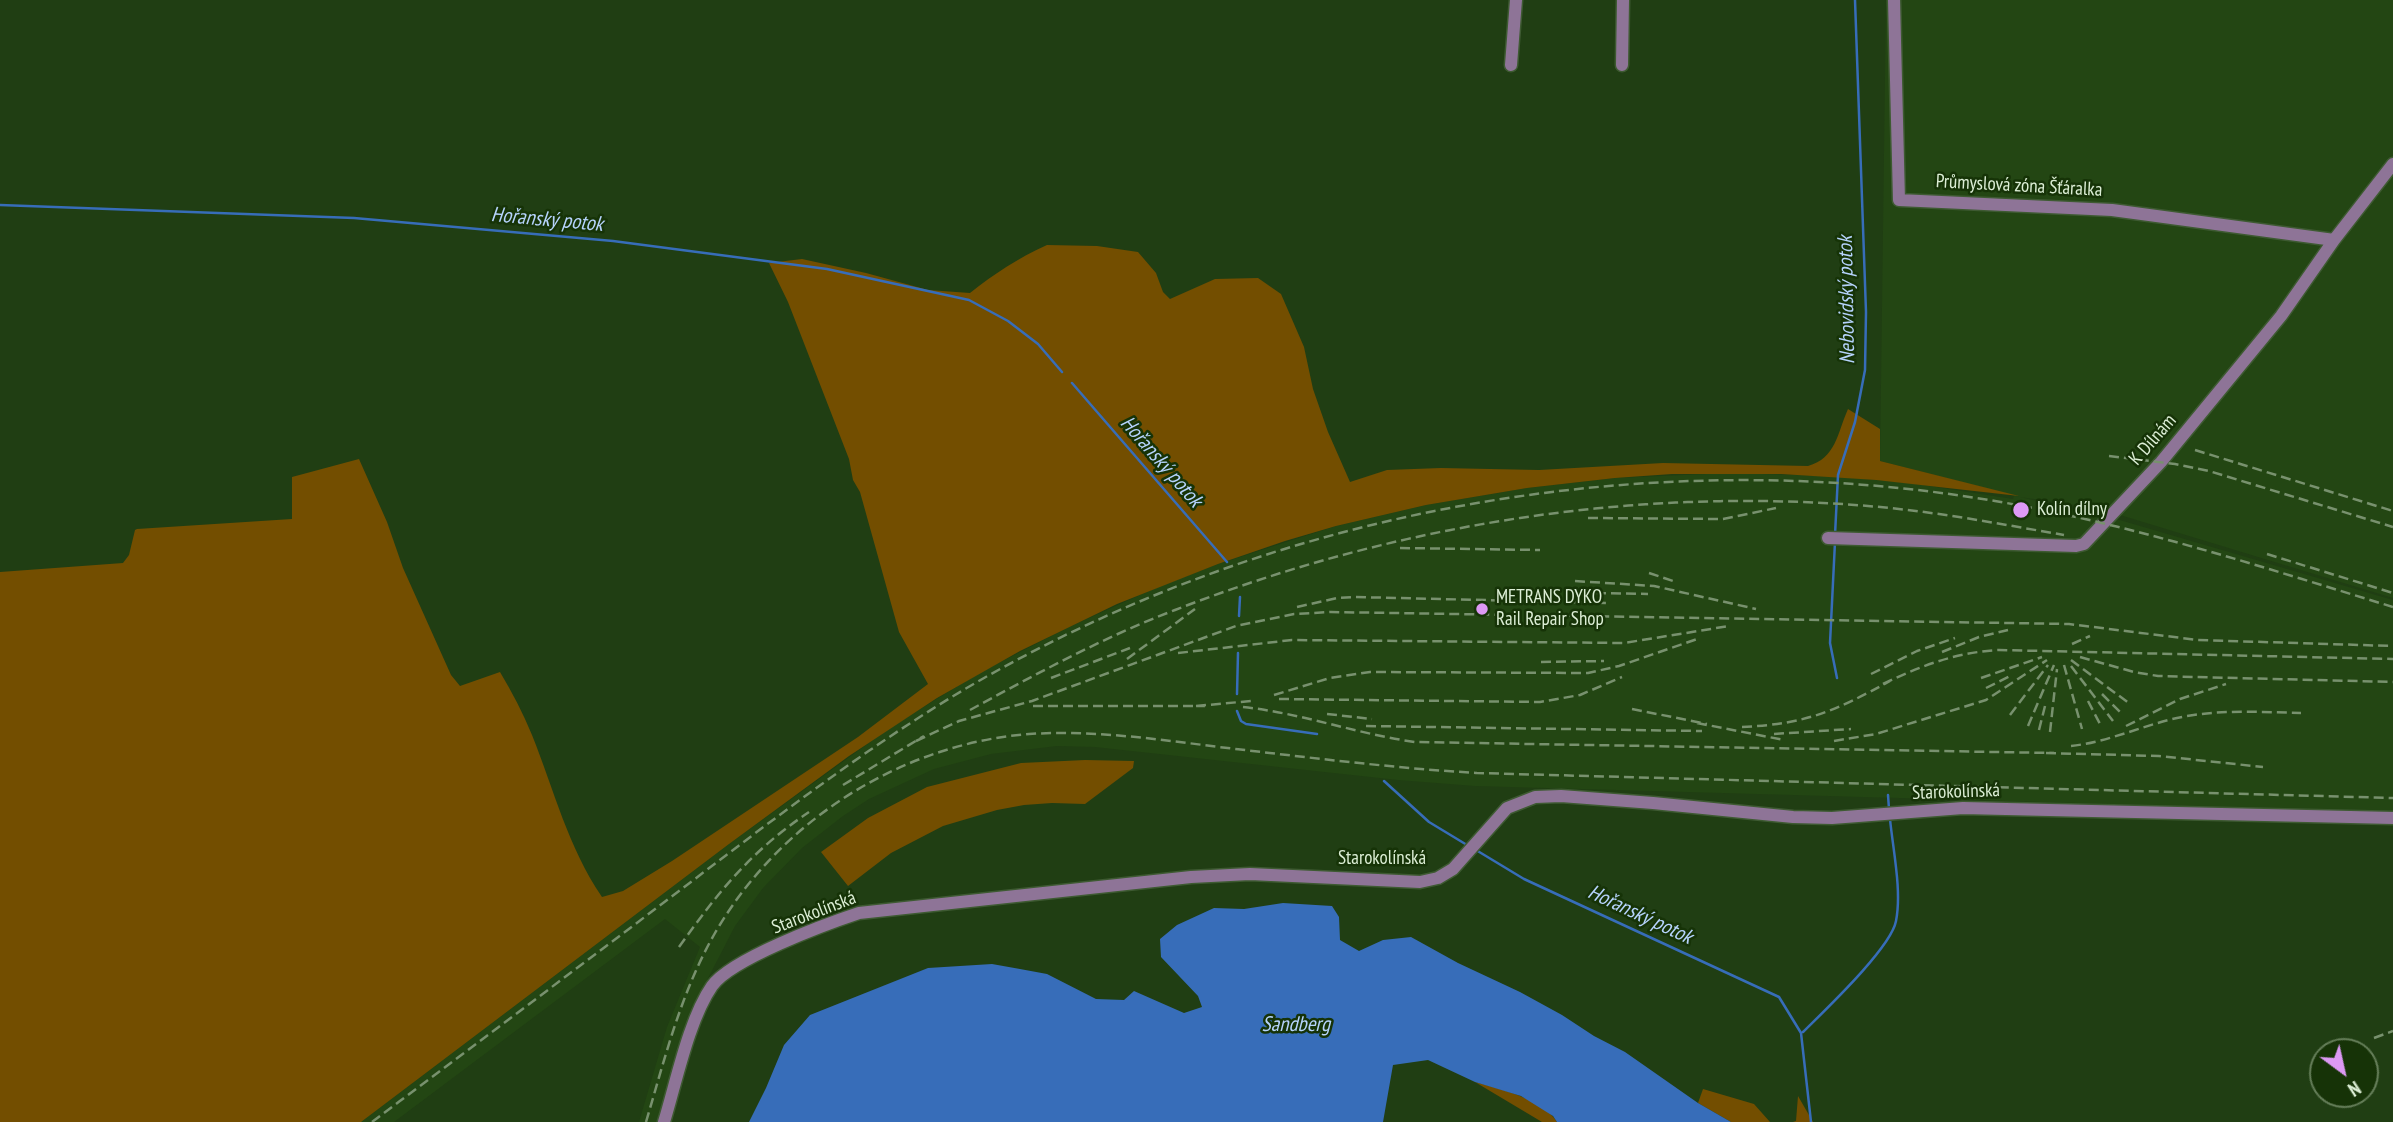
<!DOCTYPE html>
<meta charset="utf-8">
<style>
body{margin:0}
#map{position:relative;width:2393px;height:1122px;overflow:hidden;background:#203e13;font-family:"PT Sans Narrow",sans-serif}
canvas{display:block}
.north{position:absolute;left:2309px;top:1038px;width:70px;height:70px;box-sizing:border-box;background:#163307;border:2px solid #657e59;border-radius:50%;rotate:147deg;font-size:19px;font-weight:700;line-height:28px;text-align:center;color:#dceed5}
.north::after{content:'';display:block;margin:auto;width:24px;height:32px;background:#dd99f4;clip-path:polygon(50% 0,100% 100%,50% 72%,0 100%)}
</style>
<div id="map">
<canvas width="2393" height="1122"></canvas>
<div class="north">N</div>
</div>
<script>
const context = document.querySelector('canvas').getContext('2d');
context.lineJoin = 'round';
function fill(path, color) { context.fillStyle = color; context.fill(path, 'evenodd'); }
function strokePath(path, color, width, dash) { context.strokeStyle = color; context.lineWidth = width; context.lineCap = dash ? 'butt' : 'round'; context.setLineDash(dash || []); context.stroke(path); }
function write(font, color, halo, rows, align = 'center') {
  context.font = font + ' "PT Sans Narrow",sans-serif'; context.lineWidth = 5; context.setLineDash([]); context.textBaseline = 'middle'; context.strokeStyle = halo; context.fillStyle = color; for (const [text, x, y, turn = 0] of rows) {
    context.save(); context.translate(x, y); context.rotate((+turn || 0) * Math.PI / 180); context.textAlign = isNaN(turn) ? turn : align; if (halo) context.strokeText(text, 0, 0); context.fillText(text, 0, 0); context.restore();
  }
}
fill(new Path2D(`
 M1886,0H2393V598L2097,508L2020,497L2076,510L2082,509L2393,600V812L1475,786L1398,780L1095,747L1057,746L991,754L934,769L869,799L843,816L802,848L763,888L735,926L702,990L686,1033L660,1122H639L667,1027L700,947L665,919L394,1122H361L729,844L891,727L979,673L1069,627L1160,586L1218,564L1336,526L1426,505L1527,488L1615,478L1729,473L1830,476L1910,483L2013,499L2014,496L2019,497L1880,461Z`), '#234613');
fill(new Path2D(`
 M1047,245L1097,246L1138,252L1156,273L1163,292L1170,299L1215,279L1258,278L1281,294L1304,347L1313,389L1328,432L1350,482L1387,470L1441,468L1539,470L1663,463L1808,466C1836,458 1837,434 1848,409L1880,429V461L2019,496L1876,480L1781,474H1672L1615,478L1527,488L1426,505L1336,526L1285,541L1218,564L1117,604L1020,651L937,698L849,756L729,844L361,1122H0V572L123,563L129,555L135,530L137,529L292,519V477L359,459L387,522L403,568L451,675L460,686L500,672C512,692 523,713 532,735C554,790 568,847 602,897L623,891L672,861L858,737L928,684L899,632L860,492L853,480L849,459L788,302L769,263L802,259L866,273L928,290L970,293C994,274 1018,258 1047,245Z
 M1085,760L1134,761L1133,768L1085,804L1052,803L1024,805L997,810L943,826L891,853L848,886L821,852L868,818L927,787L1021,763Z
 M1475,1082C1500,1089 1543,1099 1557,1122H1542Z
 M1703,1089L1754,1104L1770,1122H1731L1698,1103Z
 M1798,1096L1813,1122H1793L1796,1121Z`), '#734e00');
fill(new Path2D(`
 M1283,903L1332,906L1339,917L1340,940L1359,951L1383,940L1411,937L1458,963L1520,992L1562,1015L1594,1036L1625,1052L1698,1103L1731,1122H1557L1553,1116L1521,1096L1475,1082L1428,1060L1393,1065L1383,1122H749L766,1088L784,1045L810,1015L928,968L992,964L1020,969L1047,974L1096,999L1124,1000L1134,991L1184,1013L1202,1007L1198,996L1161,957L1160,939L1177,925L1214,908L1244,909Z`), '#376db9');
strokePath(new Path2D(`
 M0,205L354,218L613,241L827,269L969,300L1008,321L1038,344L1062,372
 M1072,383L1227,562
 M1835,535L1838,475L1855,422L1865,370L1866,312L1855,0
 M1835,542L1830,643L1837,678
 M1239,616L1240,597
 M1237,694L1238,653
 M1237,711L1241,721L1246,724L1317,734
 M1384,781L1429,822L1467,845
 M1888,795L1889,809
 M1476,850L1524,879L1779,997L1801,1033L1811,1122
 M1803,1032C1824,1011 1891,948 1896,921C1902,891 1893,850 1890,819`), '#376db9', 2.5);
const minor = new Path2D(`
 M1894,0L1899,200L2112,210L2334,240
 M1511,65L1516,0
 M1622,65L1623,0
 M1828,538L2076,546L2084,544L2161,462L2281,316L2334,240L2393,164
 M664,1122C676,1083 689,1019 712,986C731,959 826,924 859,913L1191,877L1250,874L1420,882L1438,878L1453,869L1507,808L1535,797L1561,796L1653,803L1793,817L1832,818L1963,808L2393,818`);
strokePath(minor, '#3e5a32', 15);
strokePath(minor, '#8e7497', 12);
strokePath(new Path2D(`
 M2195,450L2393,511
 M2109,456L2175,464L2209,471L2393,527
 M1588,518L1723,519L1776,508
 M1400,548L1540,550
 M2267,554L2393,593
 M1649,573L1676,582
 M1575,581L1654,586L1756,609
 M1596,593L1648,594
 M1297,607L1337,598L1355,597L1610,603
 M2072,644L2090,636
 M1942,652L1979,637L2008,630
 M1178,653L1292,640L1624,643L1729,626
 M2080,657L2134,672L2158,676L2393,682
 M1127,659L1195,609
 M2071,660L2130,704
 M1541,662L1604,661
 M2064,665L2082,729
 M2071,666L2113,721
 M1871,674L1917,651L1955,638
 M1051,678L1130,648
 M1981,678L2042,657
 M1883,684C1920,666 1957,652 1999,650L2393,659
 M1986,688L2012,675
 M2102,694L2121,713
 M1274,695L1330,678L1370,672L1588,673L1619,666L1700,638
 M1279,699L1540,702L1580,695L1622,677
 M2088,701L2100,724
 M1033,706H1205
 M1196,706L1251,701
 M1243,707C1301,713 1357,734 1415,742L2054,753
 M1632,709L1707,724
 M970,710C1036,674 1104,637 1175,610C1401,522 1648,484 1890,508C1949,514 2006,525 2064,535
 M1327,714L1372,719
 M2010,715L2048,665
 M1697,723L1784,740
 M1366,726L1702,731
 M2028,726L2054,665
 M2126,726L2180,699L2226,684
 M1742,727C1807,724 1835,711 1890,681
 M2039,730L2045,706
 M2050,732L2057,669
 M1774,734L1851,729
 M916,741L959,721L1032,701L1236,626L1294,614L1331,612L2069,624L2198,640L2393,646
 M1834,741L1876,734L1986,700L2047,660
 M2071,746C2108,742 2141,726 2177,718C2218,709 2260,712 2301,713
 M2046,753L2159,756L2263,767
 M843,785L924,736
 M679,947C719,891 751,851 809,812
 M2374,1038L2393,1031
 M372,1122C476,1044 580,966 683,888C775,818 866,748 965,689C1271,509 1646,442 1995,501C2131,524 2262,567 2393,607
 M646,1122C665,1058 681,992 715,933C779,822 900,744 1029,734C1093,730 1156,739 1219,747C1305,757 1391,768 1477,773L2393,798`), '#78916e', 2.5, [10, 5]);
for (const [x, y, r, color] of [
 [2021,510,9,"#dd99f4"],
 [1482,609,7,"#dd99f4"]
]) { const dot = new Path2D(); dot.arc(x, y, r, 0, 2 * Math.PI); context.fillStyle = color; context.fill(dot); strokePath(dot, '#163307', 2.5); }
write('19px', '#dceed5', '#163307', [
 ["Průmyslová zóna Šťáralka",2019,186,3],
 ["K Dílnám",2153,440,-49],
 ["Starokolínská",1956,792,-2],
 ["Starokolínská",1382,859],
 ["Starokolínská",814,913,-21]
]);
write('19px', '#dceed5', '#163307', [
 ["Kolín dílny",2037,510],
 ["METRANS DYKO",1496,598],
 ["Rail Repair Shop",1496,620]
], 'left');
write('italic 21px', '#b6d3fc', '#163307', [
 ["Hořanský potok",547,220,5],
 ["Nebovidský potok",1847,300,-91],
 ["Hořanský potok",1161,462,49],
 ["Hořanský potok",1640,915,25],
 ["Sandberg",1296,1025]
]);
</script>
